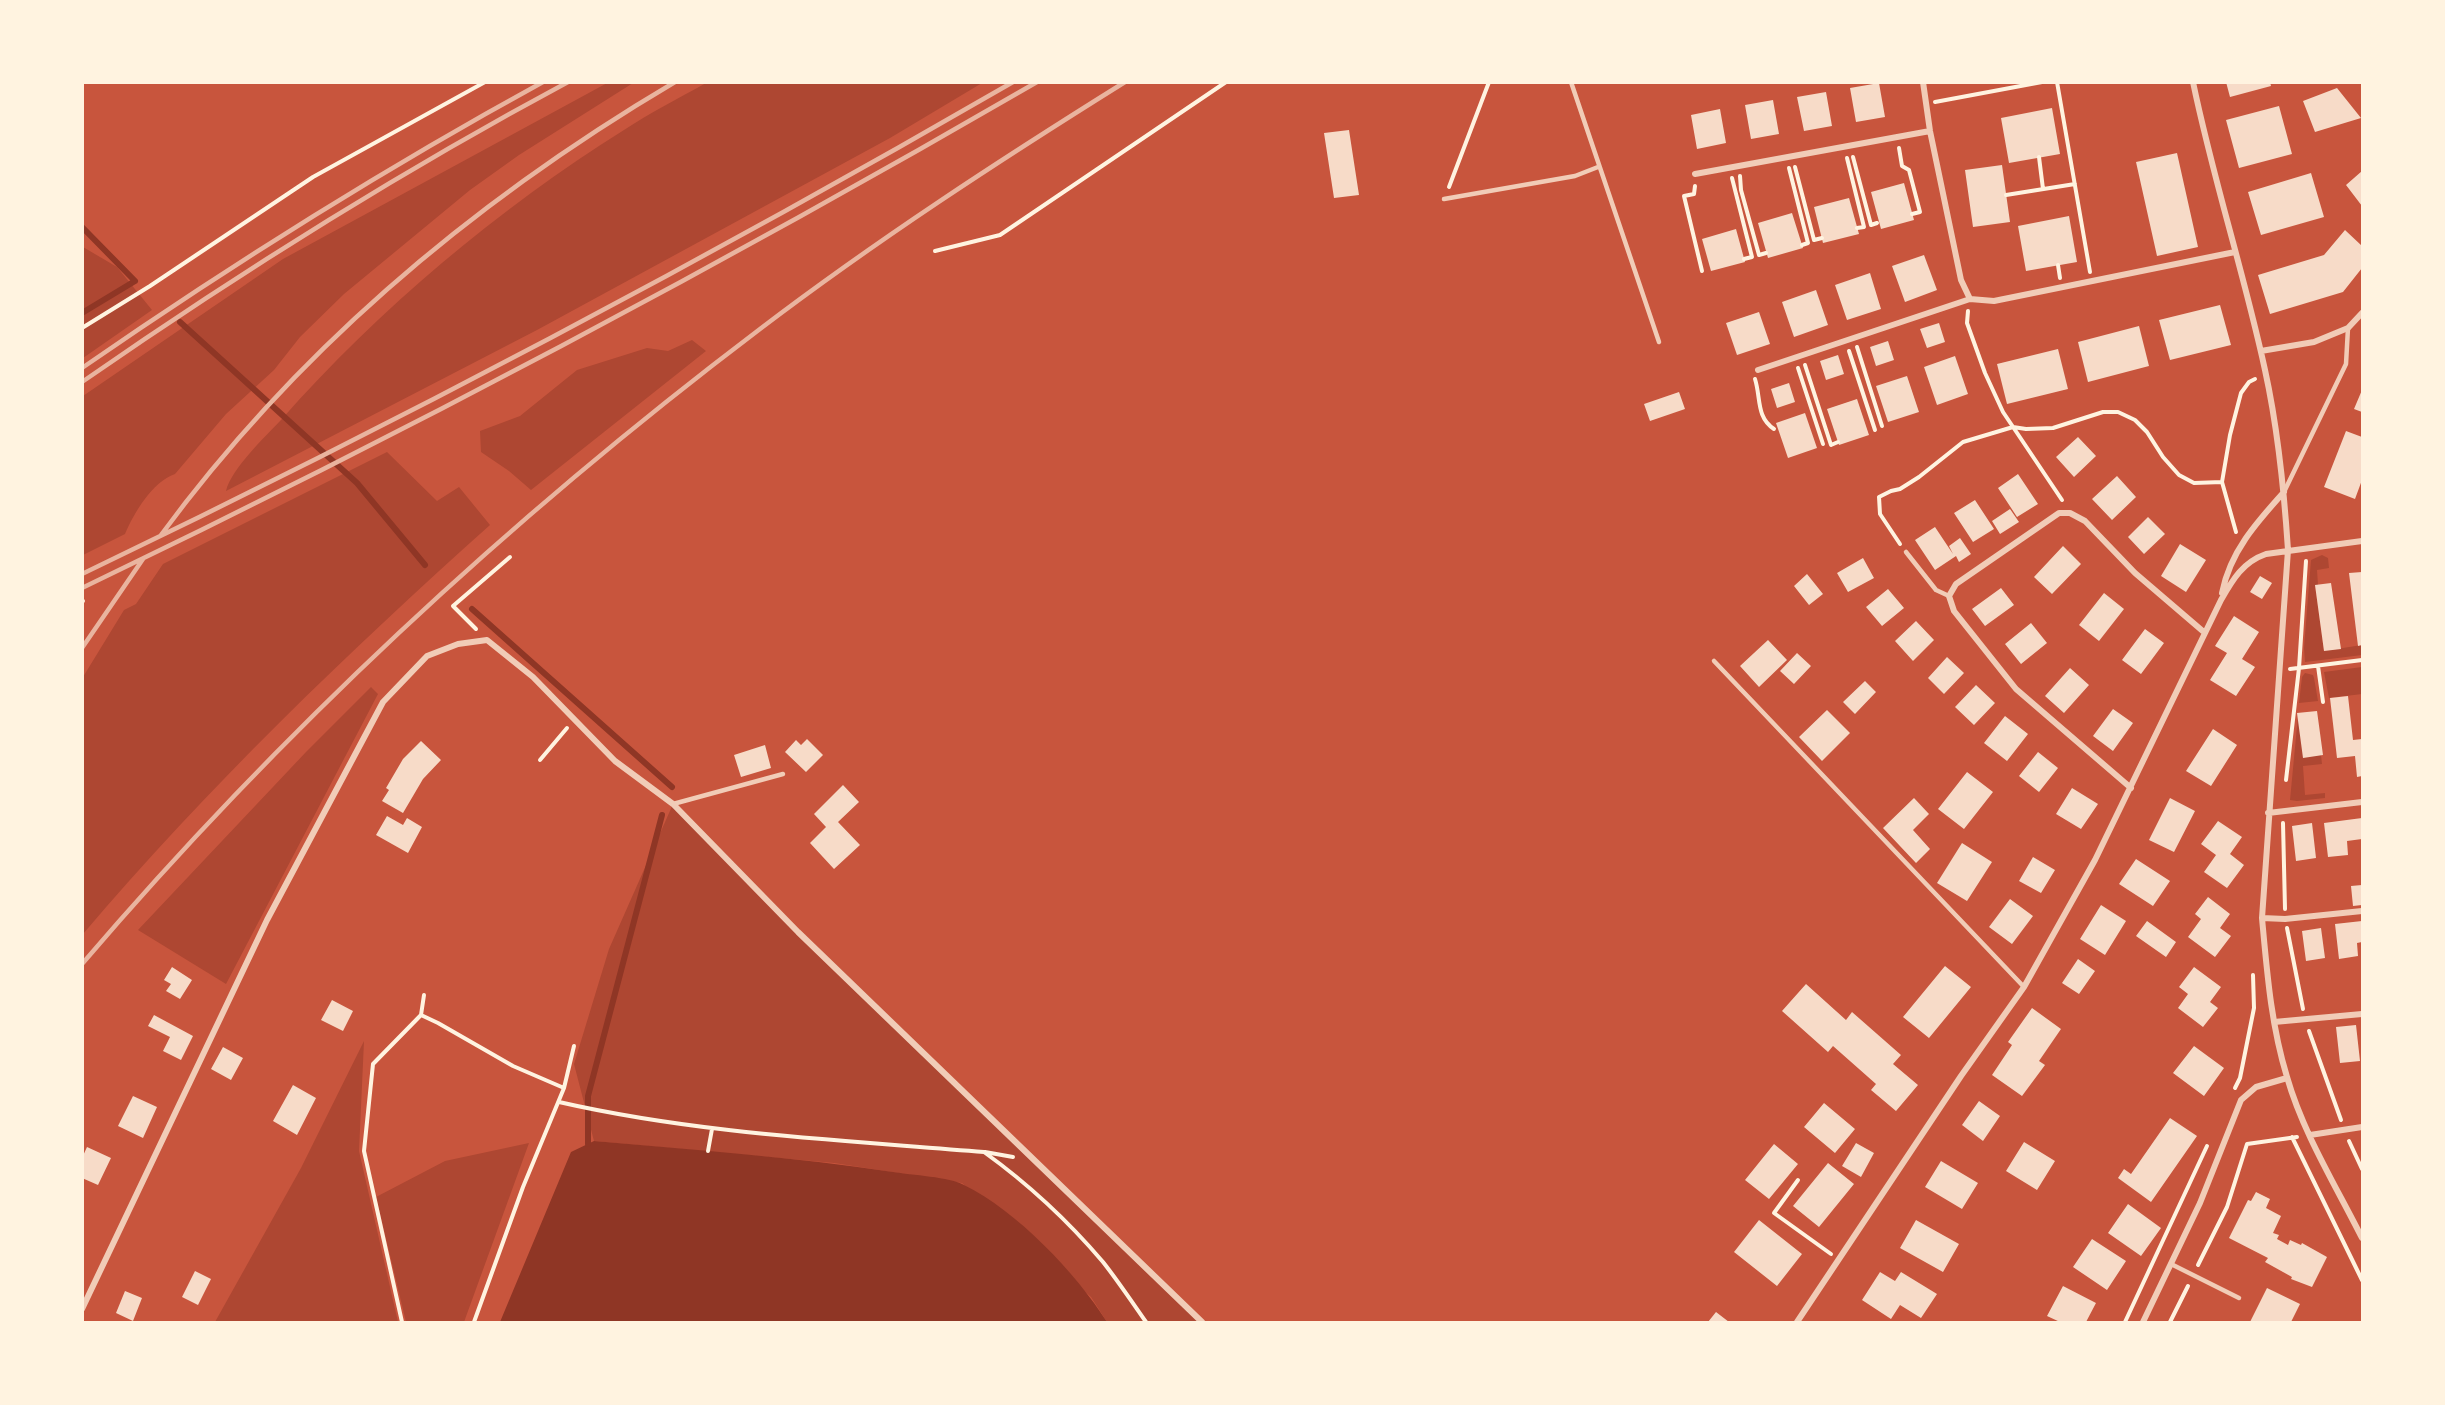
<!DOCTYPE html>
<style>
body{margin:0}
#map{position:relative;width:2445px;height:1405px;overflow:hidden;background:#c8553d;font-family:"Public Sans",sans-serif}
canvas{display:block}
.frame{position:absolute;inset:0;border:84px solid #fff3e0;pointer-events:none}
</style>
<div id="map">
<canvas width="2445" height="1405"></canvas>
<div class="frame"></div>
</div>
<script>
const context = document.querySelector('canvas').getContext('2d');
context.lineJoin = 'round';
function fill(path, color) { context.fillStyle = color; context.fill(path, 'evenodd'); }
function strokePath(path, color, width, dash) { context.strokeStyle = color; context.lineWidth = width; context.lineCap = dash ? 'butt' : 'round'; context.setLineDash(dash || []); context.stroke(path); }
fill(new Path2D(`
 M609,82L633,83L519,155L470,190L344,294L300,337L274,370L226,414L175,474C152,482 134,513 125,534L83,555V396L283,259Z
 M706,83H982L890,138L537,330L226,491C232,468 264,438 281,420C379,309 498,209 624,130C650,113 679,98 706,83Z
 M83,247L117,267L152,310L83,358Z
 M692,340L706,351L531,490L509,471L481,452L480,431L520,416L577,370L647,348L668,351Z
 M387,452L437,501L459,487L490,525C347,653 207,788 83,934V677L124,610L136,604L163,564Z
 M2322,555L2328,558L2329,568L2317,570L2318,585H2315L2324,651L2362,645V655L2305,662L2304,648L2311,560Z
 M2362,667V694L2329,698L2324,672Z
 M2305,673L2313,675L2314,678L2318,701L2299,703L2302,677Z
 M371,687L378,694L226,984L138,930L306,752Z
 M2298,716L2321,755L2322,764L2303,766L2305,795L2325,793V798L2297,801L2290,800Z
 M673,804L798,932L1202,1322H1107L1091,1297L962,1183L834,1163L594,1141L574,1064L609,949Z
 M364,1041L359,1151L398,1322H215L301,1168Z
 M529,1143L464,1322H406L376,1197L445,1161Z`), '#ae4732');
fill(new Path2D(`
 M594,1141C694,1150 794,1157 893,1172C911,1175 950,1177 964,1185C1017,1211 1076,1273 1107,1322H500L571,1152Z`), '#8f3625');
strokePath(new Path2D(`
 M82,227L135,281L82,313
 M180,322L357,483L425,565
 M472,609L672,787
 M588,1144V1096L662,815`), '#8f3625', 6);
fill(new Path2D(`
 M2226,82H2270L2271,86L2230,97Z
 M1879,83L1885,117L1856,122L1850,88Z
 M2337,88L2361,118L2315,132L2303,101Z
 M1826,92L1832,126L1804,131L1797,97Z
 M1773,100L1779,134L1751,139L1745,105Z
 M2279,106L2292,154L2239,168L2226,120Z
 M2052,108L2060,154L2009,163L2001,118Z
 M1720,109L1726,143L1697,149L1691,115Z
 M1349,130L1359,195L1334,198L1324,133Z
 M2177,153L2198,247L2157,256L2136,162Z
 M2002,165L2010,222L1973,227L1965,170Z
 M2362,171V206L2346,185Z
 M2311,173L2324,217L2261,235L2248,192Z
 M1904,183L1914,220L1881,229L1871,192Z
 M1849,198L1859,234L1823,243L1814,207Z
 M1792,213L1803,248L1768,258L1758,223Z
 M2069,216L2077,262L2026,271L2018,226Z
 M1736,229L1745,262L1711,271L1702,239Z
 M2345,230L2362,246V268L2343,292L2270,314L2258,275L2324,255Z
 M1924,255L1937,290L1905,302L1892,266Z
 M1870,273L1881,309L1847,320L1835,285Z
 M1816,290L1828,325L1794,337L1782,302Z
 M2220,305L2231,345L2170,360L2159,320Z
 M1759,312L1770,344L1737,355L1726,323Z
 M1939,323L1945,342L1927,348L1920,329Z
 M2139,326L2149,366L2088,382L2078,342Z
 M1888,341L1894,360L1876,366L1870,347Z
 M2058,349L2068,389L2007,404L1997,364Z
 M1838,355L1844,374L1826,380L1820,361Z
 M1955,356L1968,394L1937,405L1924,367Z
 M1907,376L1919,412L1888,422L1876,386Z
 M1789,383L1795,402L1777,408L1771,389Z
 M2362,390V412L2354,409Z
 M1679,392L1685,409L1650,421L1644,404Z
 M1857,399L1869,435L1839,445L1827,409Z
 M1805,413L1817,448L1788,458L1776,423Z
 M2346,431L2362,437V480L2355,499L2324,487Z
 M2078,437L2096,456L2074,477L2056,457Z
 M2018,474L2038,504L2017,517L1998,488Z
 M2117,476L2136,497L2112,520L2092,499Z
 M1975,500L1994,529L1973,542L1954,513Z
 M2010,509L2019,522L2000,534L1992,521Z
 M2148,517L2165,534L2144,554L2128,537Z
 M1935,527L1953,554L1949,546L1960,538L1971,554L1959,562L1956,556L1935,570L1915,540Z
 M2180,544L2206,560L2186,592L2161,576Z
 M2063,546L2081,564L2052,594L2034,577Z
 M1863,558L1874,578L1848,592L1837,573Z
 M2362,572V645L2358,646L2349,573Z
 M1807,574L1823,594L1809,605L1794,586Z
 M2260,576L2272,583L2262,599L2250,592Z
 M2331,583L2341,649L2324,651L2315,585Z
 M2001,588L2014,605L1985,626L1972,609Z
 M1888,589L1904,608L1882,626L1866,607Z
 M2104,593L2124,609L2099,641L2079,625Z
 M2234,616L2259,632L2242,659L2255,667L2236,696L2210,680L2227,653L2215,646Z
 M1916,621L1934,640L1913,661L1895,641Z
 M2031,623L2047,643L2021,664L2005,644Z
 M2145,629L2164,643L2141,674L2122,660Z
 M1768,640L1787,660L1759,687L1740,666Z
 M1797,653L1811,666L1794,684L1780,671Z
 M1947,657L1964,673L1944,694L1928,678Z
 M2070,668L2089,685L2064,713L2045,696Z
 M1865,681L1876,692L1855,714L1843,702Z
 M1976,685L1995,703L1974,725L1955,707Z
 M2348,696L2353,740L2362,739V776L2357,777L2355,756L2337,758L2330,698Z
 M2113,709L2133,723L2113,751L2093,736Z
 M1827,710L1850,733L1822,761L1799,737Z
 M2317,711L2323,755L2303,758L2297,713Z
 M2005,716L2028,734L2007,761L1984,743Z
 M2213,729L2237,745L2211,786L2186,771Z
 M807,739L823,755L806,772L785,752L796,740L801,745Z
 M421,741L441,760L423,779L403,813L382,801L389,790L386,788L403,759Z
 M765,745L771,768L741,777L734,755Z
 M2038,752L2058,768L2039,792L2019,776Z
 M1967,772L1993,792L1964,829L1938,809Z
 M843,785L859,802L838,822L860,845L834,869L810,843L826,827L814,814Z
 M2072,788L2098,804L2081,829L2056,814Z
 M1914,798L1929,814L1913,830L1930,849L1916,863L1883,828Z
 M2170,798L2195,811L2174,852L2149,840Z
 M387,816L403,825L407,818L422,827L408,853L376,835Z
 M2362,818V839L2347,841L2348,855L2328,857L2324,823Z
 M2218,821L2242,837L2230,854L2244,865L2227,888L2204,872L2216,855L2201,844Z
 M2312,823L2316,858L2296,861L2292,826Z
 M1962,843L1992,862L1967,901L1937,883Z
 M2033,857L2055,870L2041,893L2019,881Z
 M2136,859L2170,881L2153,906L2119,884Z
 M2362,885V905L2353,906L2351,886Z
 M2208,897L2230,914L2220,928L2231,936L2215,957L2188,937L2201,919L2195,914Z
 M2010,899L2033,916L2012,944L1989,927Z
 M2101,905L2126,921L2105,955L2080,939Z
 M2147,921L2176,942L2166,957L2136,936Z
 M2362,921V942L2357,943L2358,956L2339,959L2335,924Z
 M2321,928L2325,958L2306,961L2302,931Z
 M2078,959L2095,971L2079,994L2062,983Z
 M1945,966L1971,987L1929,1038L1903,1017Z
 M172,967L192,980L180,999L166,991L171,984L164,980Z
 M2194,967L2221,987L2210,1002L2218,1008L2203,1027L2178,1008L2188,994L2179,987Z
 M1806,984L1846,1020L1852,1012L1901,1055L1893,1064L1918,1085L1896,1111L1871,1090L1876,1084L1833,1046L1828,1052L1782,1011Z
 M332,1000L353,1011L343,1031L321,1020Z
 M2032,1008L2061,1029L2039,1061L2045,1065L2022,1096L1992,1075L2012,1045L2008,1042Z
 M154,1015L193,1036L181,1060L163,1051L170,1037L148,1026Z
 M2356,1025L2360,1061L2340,1063L2336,1027Z
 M2194,1046L2224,1068L2204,1096L2173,1073Z
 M223,1047L243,1058L231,1080L211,1069Z
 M293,1085L316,1098L297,1135L273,1121Z
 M133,1096L157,1107L143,1138L118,1126Z
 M1979,1101L2000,1116L1983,1141L1962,1125Z
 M1824,1103L1855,1129L1835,1153L1804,1127Z
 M2170,1118L2197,1136L2151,1202L2118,1178L2124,1169L2131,1174Z
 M2024,1142L2055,1161L2037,1190L2006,1171Z
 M1856,1143L1874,1153L1861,1177L1842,1166Z
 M1774,1144L1798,1164L1769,1199L1745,1180Z
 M87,1147L111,1158L98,1185L82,1178V1158Z
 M1941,1161L1978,1183L1962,1209L1925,1187Z
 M1828,1163L1854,1184L1819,1227L1793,1206Z
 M2256,1192L2270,1199L2266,1208L2281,1216L2273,1233L2279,1235L2277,1239L2288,1245L2290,1240L2301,1245L2302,1243L2327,1257L2312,1287L2291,1279L2292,1277L2265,1262L2268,1258L2229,1238L2248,1200L2251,1201Z
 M2128,1204L2161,1228L2141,1256L2108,1233Z
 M1759,1220L1802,1254L1777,1286L1734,1252Z
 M1916,1220L1959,1244L1943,1272L1900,1248Z
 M2092,1239L2126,1261L2107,1290L2073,1267Z
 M195,1271L211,1279L198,1305L182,1297Z
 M1880,1272L1895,1281L1901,1272L1937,1294L1921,1318L1900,1305L1891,1319L1862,1300Z
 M2063,1286L2096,1303L2086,1322H2060L2047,1316Z
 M2267,1288L2300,1304L2291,1322H2250Z
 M125,1291L142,1298L133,1321L116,1313Z
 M1716,1312L1729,1322H1708Z`), '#f7dbc8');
strokePath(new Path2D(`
 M2057,82L2090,272
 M1935,102L2042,82
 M1899,148L1902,166L1909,170L1920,212L1912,214
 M1853,157L1871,225L1877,223
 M2039,157L2043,189
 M1847,158L1864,227L1857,228
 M1795,167L1814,240L1822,238
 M1789,168L1808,243L1802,245
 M1740,176L1741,190L1759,255L1766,253
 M1732,178L1752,257L1744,259
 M1695,186L1694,194L1684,196L1702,271
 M1449,187L1489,82
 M2006,195L2075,184
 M935,251L1000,235L1226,82
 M2058,265L2060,278
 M1968,311L1967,323L1985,373L2003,412L2062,500
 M82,328L150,286L313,177L485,82
 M1857,347L1882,426
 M1849,351L1875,430
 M1805,365L1831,445L1838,442
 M1798,368L1823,444
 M1755,379C1761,398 1756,417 1774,429
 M2236,532L2222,482L2230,435L2241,393L2249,382L2255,379
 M1900,544L1880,514L1879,497L1891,491L1900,489L1919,477L1963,442L2013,427L2026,429L2053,428L2103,412H2118L2135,420L2147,432L2163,457L2179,475L2194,483L2222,482
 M82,601H83
 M476,629L453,606L510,557
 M2318,666L2323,702
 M2290,669L2362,660
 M540,760L567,728
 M2286,780L2299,668L2306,561
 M2283,823L2285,909
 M2287,928L2303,1009
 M421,1015L438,1023L513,1066L564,1088L523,1187L474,1322
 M2309,1031L2341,1120
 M564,1088L574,1046
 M2235,1088L2240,1078L2254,1008L2253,975
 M559,1102C699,1134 842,1140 984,1152C1027,1183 1069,1222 1103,1262C1118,1281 1132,1302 1146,1322
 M2292,1137L2362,1280
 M2349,1141L2362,1169
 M708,1151L712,1129
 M985,1152L1013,1157
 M1798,1180L1774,1213L1831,1254
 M2198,1265L2227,1207L2247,1144L2297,1137
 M402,1322L364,1151L373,1064L421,1015L424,995
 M2125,1322L2207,1146
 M2170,1322L2188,1286`), '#fff3e0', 4);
strokePath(new Path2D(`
 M1571,82L1659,342
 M1444,199L1575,176L1598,167
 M2284,492L2346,364L2348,328
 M1906,552L1936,590L1949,596
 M1714,661L2024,987
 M673,804L783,774
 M2171,1264L2239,1298`), '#f1ccb7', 4.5);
strokePath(new Path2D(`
 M1923,82L1930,131L1961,280L1970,299L1994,301L2235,252
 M2193,82C2213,179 2244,273 2265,370C2278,429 2284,489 2288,550L2262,918C2267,972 2271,1025 2287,1077C2303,1133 2336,1186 2362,1238
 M1695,174L1930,131
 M2261,351L2314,342L2348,328L2362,313
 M1758,370L1970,299
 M2222,593C2230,552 2256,523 2284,492
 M2131,788L2016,689L1954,611L1949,596L1956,584L2059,513H2070L2085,521L2135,573L2205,633
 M2268,813L2362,802
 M2262,918L2285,919L2362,911
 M2274,1022L2362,1014
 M2310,1135L2362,1127
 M82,1309L267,920L383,702L427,656L458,644L487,640L533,677L615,761L673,804L798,932L1202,1322
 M1797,1322L1961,1076L2024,987L2095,860L2221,600C2233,579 2243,562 2266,554L2362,541
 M2143,1322L2200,1203L2241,1100L2256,1087L2287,1078`), '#f1ccb7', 6);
strokePath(new Path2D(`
 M82,368C231,265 384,169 543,82
 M82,382C239,273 400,172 568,82
 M161,535C298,349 477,199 675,82
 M82,574C399,422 709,258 1013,82
 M82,588C407,432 725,263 1037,82
 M82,648L143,559
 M82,964C284,728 513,516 760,329C877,240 1000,160 1125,82`), '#e9b49f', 4.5);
</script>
